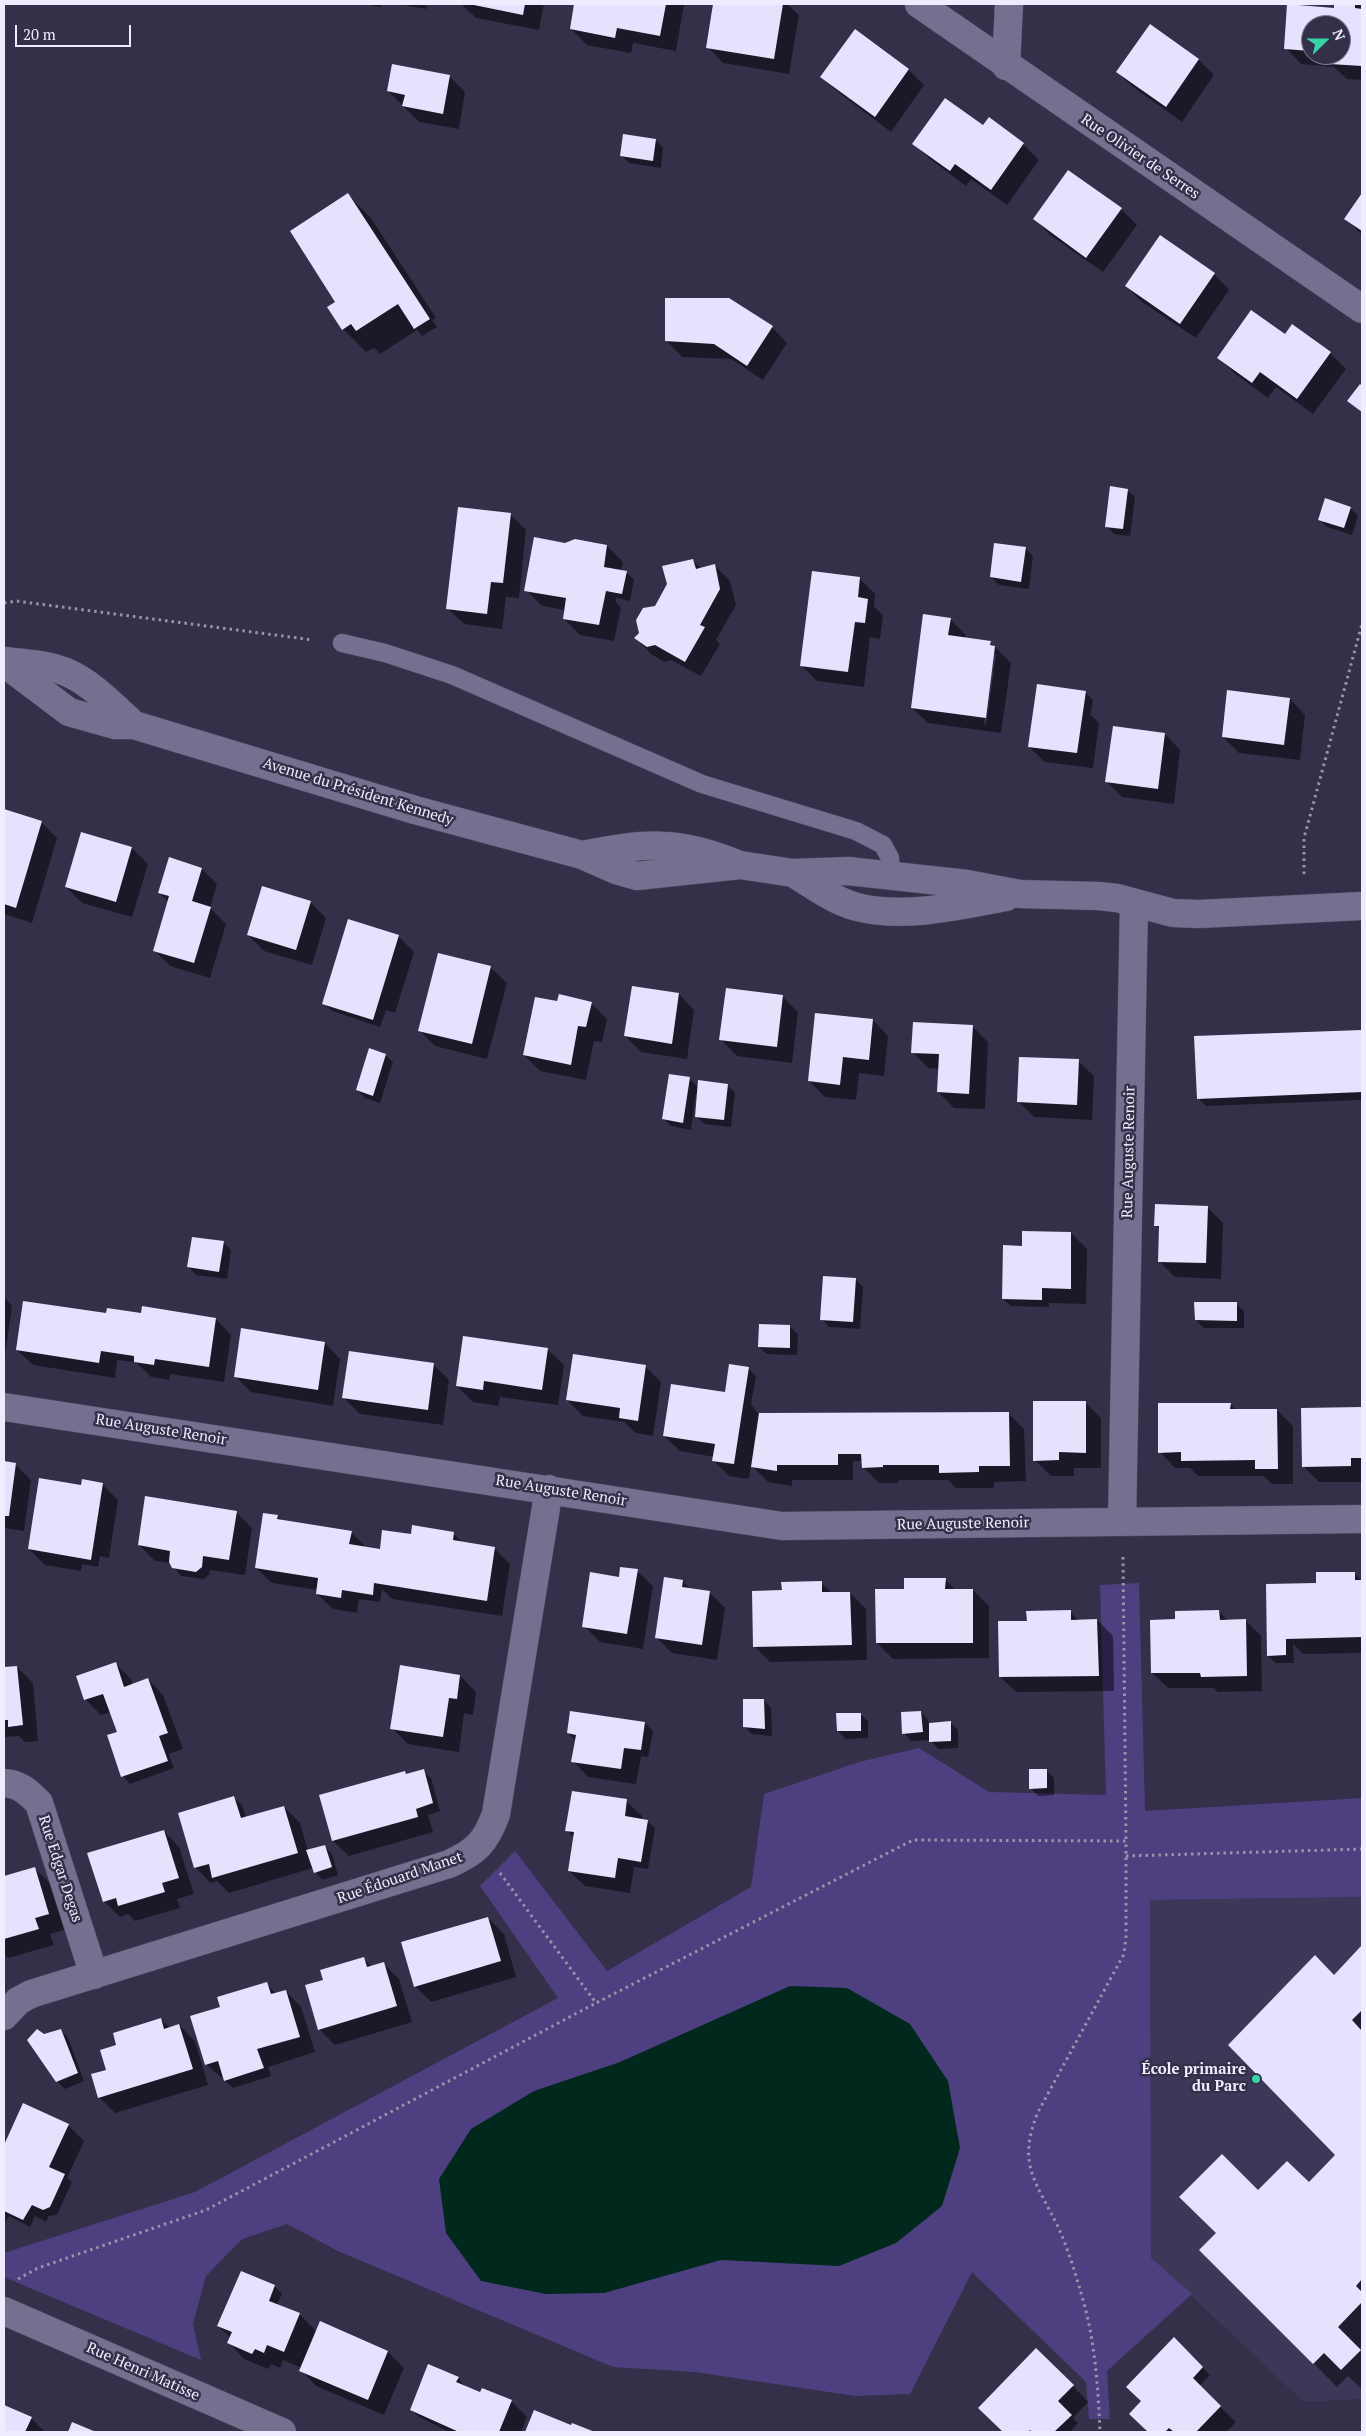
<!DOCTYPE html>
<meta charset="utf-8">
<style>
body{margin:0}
#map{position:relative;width:1366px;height:2436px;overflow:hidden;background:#34304a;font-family:"PT Serif",serif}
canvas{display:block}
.frame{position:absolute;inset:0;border:5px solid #eeecfe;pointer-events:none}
.north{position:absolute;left:1301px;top:15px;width:50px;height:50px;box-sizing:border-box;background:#34304a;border:1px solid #7e7b92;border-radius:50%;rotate:68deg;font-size:14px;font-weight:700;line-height:20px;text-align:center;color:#eeecfe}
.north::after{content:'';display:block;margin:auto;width:18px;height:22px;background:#36d4a7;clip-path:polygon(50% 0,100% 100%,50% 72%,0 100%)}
.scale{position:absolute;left:15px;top:25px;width:116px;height:22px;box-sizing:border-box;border:2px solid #eeecfe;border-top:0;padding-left:6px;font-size:15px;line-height:18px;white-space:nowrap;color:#eeecfe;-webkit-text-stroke:4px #34304a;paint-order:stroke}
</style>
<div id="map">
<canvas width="1366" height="2436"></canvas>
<div class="frame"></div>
<div class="north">N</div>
<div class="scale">20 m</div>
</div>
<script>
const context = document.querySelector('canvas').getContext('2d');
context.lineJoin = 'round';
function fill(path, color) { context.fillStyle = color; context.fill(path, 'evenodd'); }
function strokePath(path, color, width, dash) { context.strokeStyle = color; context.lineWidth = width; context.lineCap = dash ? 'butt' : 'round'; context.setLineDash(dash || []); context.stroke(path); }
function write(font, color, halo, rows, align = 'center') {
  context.font = font + ' "PT Serif",serif'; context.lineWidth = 5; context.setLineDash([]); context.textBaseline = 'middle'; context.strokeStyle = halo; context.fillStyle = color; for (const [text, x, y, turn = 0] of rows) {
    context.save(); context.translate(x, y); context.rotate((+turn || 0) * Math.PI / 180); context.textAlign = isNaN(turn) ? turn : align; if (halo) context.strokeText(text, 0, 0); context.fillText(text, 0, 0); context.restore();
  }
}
fill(new Path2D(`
 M1362,1897V2399L1304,2402L1151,2258L1150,1900Z`), '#3d3758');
fill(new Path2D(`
 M1139,1583L1145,1811L1362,1798V1897L1150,1900L1151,2258L1192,2294L1107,2371L1110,2419H1089L1086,2382L972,2272L910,2394L855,2396L695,2372L613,2367L338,2251L287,2224L242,2239L206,2276L193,2324L201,2360L4,2277V2253L195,2192L558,1998L480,1886L515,1851L607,1971L751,1887L764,1794L859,1762L919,1748L989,1792L1106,1795L1100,1585Z`), '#4e3f81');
fill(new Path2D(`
 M790,1986L847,1988L910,2024L948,2081L960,2148L942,2206L896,2243L839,2266L721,2260L604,2293L546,2294L481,2281L446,2233L439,2179L471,2129L534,2091L620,2062Z`), '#01281c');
fill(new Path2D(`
 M363,4H381V7Z
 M398,4H427L426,9Z
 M461,4H544L539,30L476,18Z
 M576,4H684L676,51L633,43L631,53L587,45L571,29Z
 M714,4H787L799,15L789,74L723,63L708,47Z
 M1336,4H1362V80L1347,79L1334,67L1301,64L1286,48L1288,5L1335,9ZM1311,25H1341V55H1311Z
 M1150,26L1199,60L1214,75L1182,122L1133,87L1117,72Z
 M855,30L909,70L924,85L891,132L838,92L822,77Z
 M449,76L465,92L459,129L419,122L388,91Z
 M989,119L1023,144L1039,160L1007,205L971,179L966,186L930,159L914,144L983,127Z
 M656,140L663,148L661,168L629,163L621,155Z
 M348,195L371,218L436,318L432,320L437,327L422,336L417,330L380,354L374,348L366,352L343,329L337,302Z
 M1362,195V235L1345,218Z
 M1121,209L1137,225L1103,272L1050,235L1035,219Z
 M1214,274L1229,290L1196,338L1142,302L1126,286Z
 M772,327L787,343L763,380L731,359L682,357L667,341Z
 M1285,336L1330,353L1346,369L1313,414L1276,387L1268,398L1234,373L1218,357Z
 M1127,490L1135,497L1130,536L1114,534L1106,526Z
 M1350,508L1358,516L1352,535L1327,527L1319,519Z
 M510,514L526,530L519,598L506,597L502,629L464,624L448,609Z
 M575,541L607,546L623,562L621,571L626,572L634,580L630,601L616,598V602L621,608L614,641L580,635L564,619L565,610L542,606L526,590L565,544Z
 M1025,548L1033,556L1029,589L999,585L991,577Z
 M693,560L701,569L714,565L730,581L736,605L716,640L720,644L701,676L671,660L664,662L651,654L636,638L655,607Z
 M859,578L875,594L874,606L883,616L880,639L870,637L864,687L817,681L801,665Z
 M950,619L966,635L965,638L990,642L1011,663L1001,733L928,723L912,708ZM993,654H996L986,725L984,724Z
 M1085,692L1093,700L1091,713H1089L1099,723L1093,768L1045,762L1029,747Z
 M1290,699L1305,715L1300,760L1239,753L1223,737Z
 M1165,734L1180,750L1174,804L1122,797L1106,781Z
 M4,811L41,822L57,838L32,923L4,914Z
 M82,834L132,848L148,864L132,917L82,903L66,887Z
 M202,869L217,884L210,908L226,924L210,978L170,966L154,950L169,902L159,893Z
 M310,902L326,918L312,965L264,951L248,935Z
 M398,936L414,952L395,1013L386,1010L380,1027L332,1011L324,1004Z
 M438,954L491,968L507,983L487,1059L435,1046L419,1030Z
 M679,994L694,1010L687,1059L641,1052L625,1036Z
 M783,997L798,1012L792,1063L737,1056L721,1040Z
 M591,1003L607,1019L602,1042L594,1041L586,1080L540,1071L524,1055Z
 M873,1020L888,1036L884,1076L859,1073L856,1100L825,1097L809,1081Z
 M973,1027L988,1042L985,1109L954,1108L938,1092L940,1069L928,1068L913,1052Z
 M1362,1031V1100L1206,1106L1198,1098L1196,1037Z
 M385,1055L393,1062L380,1103L365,1098L357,1090Z
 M1078,1061L1094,1076L1092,1120L1034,1117L1018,1101Z
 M690,1079L699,1088L727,1085L735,1093L731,1127L704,1124L696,1116L698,1094L696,1093L691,1130L671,1126L663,1118Z
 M1207,1207L1223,1223L1221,1279L1175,1277L1160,1262V1230L1156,1225Z
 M1071,1233L1087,1249L1086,1304L1049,1303V1307L1011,1306L1003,1299L1021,1247Z
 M223,1242L231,1250L227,1279L196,1275L189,1267Z
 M855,1279L863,1287L860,1329L829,1327L822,1319Z
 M4,1297L12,1306L4,1362Z
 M1236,1304L1244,1311V1328H1204L1196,1320Z
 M141,1314L216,1319L231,1335L224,1382L170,1374L169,1380L151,1377L136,1362L117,1360L115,1378L33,1365L17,1350L107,1315Z
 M790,1327L798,1334L797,1355L767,1354L759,1347Z
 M464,1337L548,1350L564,1365L558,1405L500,1397L498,1406L473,1402L457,1386Z
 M325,1343L340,1359L333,1406L251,1392L235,1376Z
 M433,1364L449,1380L443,1425L360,1414L344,1398Z
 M645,1366L661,1382L653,1436L636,1433L624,1422L583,1416L567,1400Z
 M748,1368L756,1376L751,1404L759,1415L1008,1413L1024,1429L1026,1481L994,1482V1488H956L948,1480H898V1483H879L863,1467V1461H853V1480H792V1486L768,1482L751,1465L749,1479L729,1476L713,1460L714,1457L680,1451L664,1436L729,1394Z
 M1085,1402L1101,1418V1468H1074V1476H1051L1035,1460Z
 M1230,1404L1236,1410H1277L1293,1426V1484H1272L1263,1476H1198L1190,1468H1175L1160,1452Z
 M1362,1408V1482H1319L1303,1466V1409Z
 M4,1463L15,1464L31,1480L24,1531L4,1528Z
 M102,1484L118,1500L109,1558L100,1556L98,1567L82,1564L81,1571L45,1565L29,1549L82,1486Z
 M236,1512L252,1528L245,1575L210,1570L209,1575L204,1579L181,1576L171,1563L155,1561L139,1545Z
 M278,1516L283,1521L351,1532L367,1548L381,1550L412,1536L453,1533L463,1543L494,1548L510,1564L502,1616L392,1599L382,1589L380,1602L359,1599L357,1613L333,1609L317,1594L318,1590L272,1583L256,1568Z
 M637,1571L653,1586L643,1649L600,1642L584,1626L620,1578Z
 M1354,1573L1362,1581V1653L1303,1654L1293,1644L1294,1663H1276L1268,1656L1317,1584Z
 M945,1579L956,1591L973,1590L989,1606V1658L893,1659L877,1643L905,1590Z
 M683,1581L691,1590L709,1592L725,1608L717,1660L672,1653L656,1637Z
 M821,1583L832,1593H850L866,1609L867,1660L770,1662L754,1646L783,1592Z
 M1219,1611L1228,1621L1245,1620L1261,1636L1262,1691L1218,1692L1213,1688H1168L1152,1673L1177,1620Z
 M1070,1612L1079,1621L1097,1620L1113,1636L1114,1691L1016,1692L1000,1677L1028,1622Z
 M115,1663L131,1679L133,1685L148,1679L163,1695L183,1749L169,1754L174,1768L130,1784L123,1776L118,1732L111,1712L101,1715L85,1699Z
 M17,1667L33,1683L38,1741L25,1742L19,1736L4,1737V1669Z
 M460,1676L476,1692L473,1715L464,1713L459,1752L408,1744L392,1728Z
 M764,1700L771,1708L772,1736L752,1734L744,1726Z
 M571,1712L645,1723L653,1731L648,1757L641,1756L636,1784L588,1777L573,1761L576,1741L568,1733Z
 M921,1712L928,1720L929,1724L951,1723L958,1730V1748L938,1749L930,1740L911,1741L904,1733Z
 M860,1714L868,1721V1738L846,1739L838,1731Z
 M1046,1770L1054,1778V1795L1038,1796L1031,1788Z
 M423,1771L431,1778L440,1811L428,1815L433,1832L349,1856L333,1841L405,1772L408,1775Z
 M234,1798L242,1805L246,1818L284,1807L300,1823L308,1851L324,1846L332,1854L338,1875L322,1880L313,1868L229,1893L217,1881L211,1883L195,1867Z
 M626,1801L642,1816V1820L647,1821L655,1828L648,1869L634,1867L630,1893L585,1886L569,1871L574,1838L567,1830Z
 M164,1831L179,1847L194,1894L177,1899L180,1908L135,1921L128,1914L120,1917L104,1901Z
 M35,1869L51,1884L64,1930L50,1934L54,1945L8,1958L4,1954V1878Z
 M488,1918L504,1934L516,1977L431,2002L415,1986Z
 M1362,1947V2349L1360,2351L1362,2353V2389L1348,2376L1337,2387L1201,2250L1258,2192L1309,2184L1337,2155L1334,1976Z
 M363,1958L372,1967L384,1964L399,1979L412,2022L335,2045L319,2029Z
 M266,1984L277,1994L286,1991L301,2007L315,2052L268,2067L271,2076L233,2088L206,2064L222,2008Z
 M160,2019L170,2028L179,2025L195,2041L208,2085L115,2113L99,2097L118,2046Z
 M61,2030L68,2038L84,2081L65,2089L57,2081L44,2036Z
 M24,2105L68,2125L84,2141L67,2178L72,2182L57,2215L49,2216L46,2222L35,2216L30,2227L9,2216L4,2224V2147Z
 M274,2286L282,2294L277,2305L299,2314L317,2332L320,2323L388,2352L404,2368L384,2415L316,2386L301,2370L302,2368L283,2360L280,2368L271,2364L268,2369L244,2359L229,2343L231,2338L218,2326Z
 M1174,2339L1210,2375L1199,2386L1236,2422L1226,2432H1149L1131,2414L1143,2402Z
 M458,2378L465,2387L511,2401L527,2417L521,2432H449L419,2417L411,2410Z
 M1073,2386L1088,2402L1073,2418L1078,2423L1070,2432H1004L980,2408Z
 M4,2407L31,2418L45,2432H4Z
 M535,2412L590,2432H526Z`), '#0007');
fill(new Path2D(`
 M469,4H525L523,15Z
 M574,4H666L660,36L617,28L615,38L570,29Z
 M713,4H783L774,59L706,48Z
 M1287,4L1334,8V4H1355V8L1362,9V66L1330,64V55H1341V25H1311V51L1284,49Z
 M1150,24L1199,59L1166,107L1116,72Z
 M855,29L909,69L875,117L820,77Z
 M392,64L450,75L443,114L402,106L405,95L387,91Z
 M945,98L983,125L989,117L1024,143L991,190L955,164L950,171L912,144Z
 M623,134L656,139L653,161L620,156Z
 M1068,170L1122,208L1086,258L1033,219Z
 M348,193L430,319L414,329L398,304L356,331L351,324L342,330L327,307L335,302L290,231Z
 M1362,193V231L1344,219Z
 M1160,235L1215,273L1180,324L1125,286Z
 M665,298H729L773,326L747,366L714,344L665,341Z
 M1251,310L1285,334L1292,324L1331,352L1297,399L1260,372L1252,383L1217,358Z
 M1360,384L1362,386V412L1347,401Z
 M1110,486L1128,489L1123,529L1105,527Z
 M1325,498L1351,507L1344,528L1318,520Z
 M458,507L511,513L503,583L491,582L487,614L446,609Z
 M534,537L565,543L575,539L607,545L604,567L627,571L622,594L606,591L599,625L563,619L566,598L524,591Z
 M994,543L1026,547L1021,582L990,577Z
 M693,559L696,569L715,564L720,589L700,625L705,627L685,662L655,645L647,647L634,638L639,633L636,620L643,608L655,606L667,584L662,566Z
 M812,571L860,577L858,597L868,599L865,623L855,622L848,672L800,666Z
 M923,614L951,618L948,635L991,641L990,645L995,646L986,718L911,708Z
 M1037,684L1086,691L1077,753L1028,747Z
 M1227,690L1290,698L1284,745L1222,737Z
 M1113,726L1165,733L1158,789L1105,782Z
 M4,809L42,821L16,908L4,904Z
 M81,832L132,847L116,902L65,887Z
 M169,857L202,868L192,901L211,907L194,963L153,951L169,896L158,893Z
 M262,886L311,901L296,950L247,935Z
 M348,919L399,935L373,1020L322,1004Z
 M438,953L491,966L472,1044L418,1031Z
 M632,986L679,993L672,1044L624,1036Z
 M726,988L783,995L777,1047L719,1040Z
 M559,994L592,1002L586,1027L578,1026L571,1065L523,1055L535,997L557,1001Z
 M815,1013L873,1019L869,1060L843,1057L840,1085L808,1081Z
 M913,1022L973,1025L969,1094L937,1092L939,1054L911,1053Z
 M1362,1030V1092L1197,1099L1194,1036Z
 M369,1048L386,1054L373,1096L356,1090Z
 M1019,1057L1079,1059L1077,1105L1017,1102Z
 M669,1074L690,1077L683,1123L662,1119Z
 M698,1080L728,1084L724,1120L695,1117Z
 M1155,1204L1208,1206L1206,1263L1158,1262L1159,1226H1154Z
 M1022,1231L1071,1232V1289L1042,1288V1300L1002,1299L1003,1245L1022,1246Z
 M192,1237L224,1241L219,1272L187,1267Z
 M823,1276L856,1278L853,1322L820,1320Z
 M23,1301L106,1313L107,1308L141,1313L142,1306L216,1318L209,1367L155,1359L154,1365L134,1362V1356L101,1351L99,1363L16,1350Z
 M1194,1302H1237V1321L1195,1320Z
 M759,1324L790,1325V1348L758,1347Z
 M241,1328L325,1342L318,1390L234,1377Z
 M463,1336L548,1348L542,1390L484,1381L483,1390L456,1386Z
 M349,1351L434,1363L428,1410L342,1398Z
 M573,1354L646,1365L638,1421L619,1418L620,1408L566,1400Z
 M729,1364L749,1367L734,1464L712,1461L715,1444L663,1436L671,1384L725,1392Z
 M1033,1401H1086V1453L1059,1452V1460L1033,1461Z
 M1158,1403H1231L1230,1409H1277L1278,1469H1255V1460L1181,1461V1452L1158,1453Z
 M1362,1407V1458H1351V1466L1302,1467L1301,1408Z
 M1009,1412L1010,1466H979V1472L939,1473V1465H883V1467L862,1468L861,1454H838V1465H777V1471L751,1467L759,1413Z
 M4,1461L16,1463L9,1516H4Z
 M39,1478L81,1485L82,1479L103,1483L91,1560L28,1549Z
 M145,1496L237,1511L229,1560L203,1556L202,1567L196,1572L172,1568L169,1562L170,1551L138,1545Z
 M263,1513L278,1515L277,1519L352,1531L349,1544L380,1549L382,1530L411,1534L412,1525L454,1532L453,1540L495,1547L487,1601L374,1583L373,1595L342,1590L341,1598L316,1594L318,1578L255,1568Z
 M620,1567L638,1569L627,1634L582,1627L590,1572L619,1577Z
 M1316,1572H1355V1580H1362V1637L1286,1639V1655L1267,1656L1266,1584L1316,1583Z
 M664,1577L683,1580L682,1587L710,1591L702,1645L655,1638Z
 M904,1578H946L945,1589H973V1643H876L875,1589H904Z
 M822,1581V1592H850L852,1645L753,1647L752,1591L782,1590L781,1582Z
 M1071,1610V1620L1097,1619L1099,1676L999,1677L998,1621H1027L1026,1611Z
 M1219,1610L1220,1620L1246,1619L1247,1676L1201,1677L1200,1673H1151L1150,1620L1175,1619V1611Z
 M116,1662L124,1687L148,1678L168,1733L159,1736L168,1761L121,1777L107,1735L117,1732L103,1694L84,1700L76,1676Z
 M400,1665L460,1675L457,1699L449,1698L443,1737L390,1729Z
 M17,1666L23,1725L8,1727V1720H4V1667Z
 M743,1699H764L765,1729L743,1727Z
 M570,1711L645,1722L641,1750L624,1748L621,1769L571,1762L576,1735L567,1733Z
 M921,1711L923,1732L902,1734L901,1712Z
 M836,1713H861V1731H837Z
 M951,1721V1741L929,1742V1723Z
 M424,1769L433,1803L416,1809L418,1817L332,1841L319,1795L405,1771L406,1774Z
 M1029,1769H1047V1788L1029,1789Z
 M572,1791L627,1799L625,1816L648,1820L641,1862L618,1858L615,1878L568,1871L574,1832L565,1831Z
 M234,1796L241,1818L284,1806L298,1853L212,1878L209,1864L194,1868L178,1813Z
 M164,1830L179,1878L162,1883L165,1892L118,1906L116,1898L103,1902L87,1853Z
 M325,1845L332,1867L314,1873L306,1850Z
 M35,1867L49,1914L35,1918L39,1929L4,1939V1876Z
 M488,1917L501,1961L414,1987L401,1942Z
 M1362,1945V2010L1352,2020L1362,2031V2279L1356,2286L1362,2292V2302L1338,2327L1361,2350L1341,2370L1324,2353L1313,2364L1199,2250L1216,2233L1179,2197L1222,2154L1258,2190L1287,2161L1309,2182L1335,2155L1228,2045L1315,1955L1334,1975Z
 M364,1957L367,1967L384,1962L397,2006L318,2030L305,1985L323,1980L320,1970Z
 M267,1982L271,1994L286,1990L300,2037L257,2049L264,2068L224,2081L218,2061L205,2065L190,2016L220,2007L217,1997Z
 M161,2018L164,2029L179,2024L193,2069L98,2098L91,2074L106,2070L100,2050L116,2045L113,2033Z
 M37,2029L44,2034L61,2029L78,2073L56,2082L27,2040Z
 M23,2103L69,2124L49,2167L65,2174L50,2207L43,2210L32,2205L23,2220L4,2211V2145Z
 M241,2271L275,2285L269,2301L300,2313L284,2352L267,2345L264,2353L255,2349L252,2354L227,2343L232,2332L217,2326Z
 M320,2321L388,2351L368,2400L299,2371Z
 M1174,2337L1203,2367L1193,2378L1221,2406L1196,2432H1174L1169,2428L1165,2432H1148L1129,2414L1141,2401L1126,2387Z
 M1036,2348L1074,2385L1058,2401L1072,2415L1054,2432H1032L1030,2430L1028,2432H1003L978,2408Z
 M428,2364L459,2377L456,2382L480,2392L482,2388L512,2400L499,2432H459L410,2410Z
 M4,2405L32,2417L25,2432H4Z
 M534,2410L571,2425L572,2423L595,2432H525Z
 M72,2422L96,2432H68Z`), '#e5e2fd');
const lane = new Path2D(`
 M342,643L385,653L452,675L702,784L856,831L883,845L890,858L891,875`);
const street = new Path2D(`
 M919,4L1362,309
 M1006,66L1009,4
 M4,661C24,663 47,664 66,672C92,683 113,706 134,725
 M4,663L69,712L115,725H134L415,810L582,855L616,870L637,876L740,865L793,873L848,871L967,884L1020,894L1098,896L1117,898L1173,913L1199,914L1362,906
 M582,855C643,843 678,839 737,864
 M793,873C813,885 834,901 857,907C905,919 958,906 1006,897
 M4,1407L782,1526L1362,1519
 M1122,1521L1134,904
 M4,1783C20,1784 28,1792 39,1803L94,1975
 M4,2016L18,2001L31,1994L449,1864C476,1852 486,1842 496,1814L549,1489
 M4,2311L282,2432`);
strokePath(lane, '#534e66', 19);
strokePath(street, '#534e66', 29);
strokePath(new Path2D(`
 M4,603L16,601L313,640
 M1304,874V838L1362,624
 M1123,1557L1126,1841
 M1126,1856L1362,1849
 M500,1873L596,2003L913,1840L1126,1841V1937L1124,1954L1038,2112C1016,2166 1037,2182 1059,2229C1068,2249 1075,2272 1081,2293C1095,2339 1098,2385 1100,2432
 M18,2279L38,2268L206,2210L596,2003`), '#9895ab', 3, [2.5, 4]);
strokePath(lane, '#75708f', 18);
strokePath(street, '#75708f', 28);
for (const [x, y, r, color] of [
 [1256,2079,5,"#36d4a7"]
]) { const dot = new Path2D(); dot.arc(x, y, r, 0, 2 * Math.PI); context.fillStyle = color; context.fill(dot); strokePath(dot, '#34304a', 2); }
write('15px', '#eeecfe', '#34304a', [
 ["Rue Olivier de Serres",1140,157,34],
 ["Avenue du Président Kennedy",358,792,17],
 ["Rue Auguste Renoir",1129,1152,-89],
 ["Rue Auguste Renoir",161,1430,9],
 ["Rue Auguste Renoir",561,1491,9],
 ["Rue Auguste Renoir",963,1524,-1],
 ["Rue Edgar Degas",60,1869,72],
 ["Rue Édouard Manet",400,1878,-19],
 ["Rue Henri Matisse",143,2372,24]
]);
write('bold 15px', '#eeecfe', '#34304a', [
 ["École primaire",1246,2070],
 ["du Parc",1246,2087]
], 'right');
</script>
